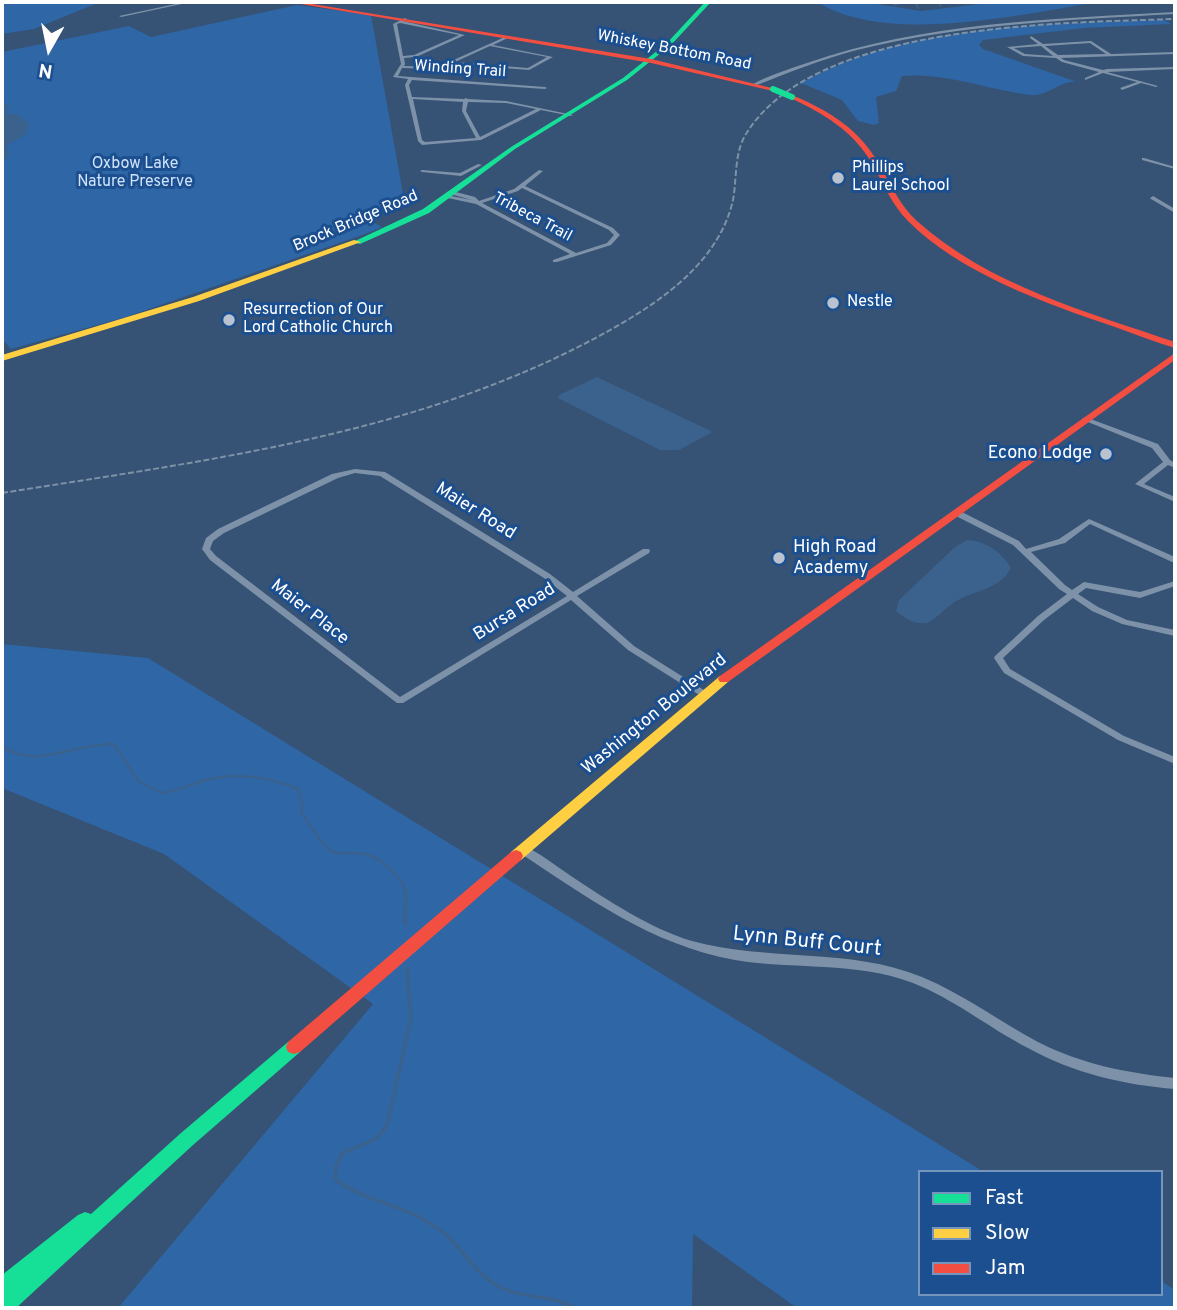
<!DOCTYPE html>
<style>
body{margin:0}
#map{position:relative;width:1177px;height:1310px;overflow:hidden;background:#365274;font-family:Overpass,sans-serif}
canvas{display:block}
.frame{position:absolute;inset:0;border:4px solid #fff;pointer-events:none}
.legend{position:absolute;left:918px;top:1170px;width:245px;height:126px;box-sizing:border-box;background:#1b4f8f;border:2px solid #7695bc;margin:0;padding:9px 12px;list-style:none;font-size:21px;color:#fff}
.legend li{display:flex;align-items:center;gap:14px;height:35px}
.legend b{width:35px;border:2px solid #7695bc}
.north{position:absolute;left:14px;top:14px;width:70px;height:70px;-webkit-text-stroke:5px #1b4f8f;paint-order:stroke;rotate:189deg;font-size:19px;font-weight:700;line-height:28px;text-align:center;color:#fff}
.north::after{content:'';display:block;margin:auto;width:24px;height:32px;background:#fff;clip-path:polygon(50% 0,100% 100%,50% 72%,0 100%)}
</style>
<div id="map">
<canvas width="1177" height="1310"></canvas>
<div class="frame"></div>
<ul class="legend">
<li><b style="height:9px;background:#16e098"></b>Fast</li>
<li><b style="height:9px;background:#ffcf43"></b>Slow</li>
<li><b style="height:9px;background:#f24e42"></b>Jam</li>
</ul>
<div class="north">N</div>
</div>
<script>
const context = document.querySelector('canvas').getContext('2d');
context.lineJoin = 'round';
function fill(path, color) { context.fillStyle = color; context.fill(path, 'evenodd'); }
function strokePath(path, color, width, dash) { context.strokeStyle = color; context.lineWidth = width; context.lineCap = dash ? 'butt' : 'round'; context.setLineDash(dash || []); context.stroke(path); }
function write(font, color, halo, rows, align = 'center') {
  context.font = font + ' Overpass,sans-serif'; context.lineWidth = 6; context.setLineDash([]); context.textBaseline = 'middle'; context.strokeStyle = halo; context.fillStyle = color; for (const [text, x, y, turn = 0] of rows) {
    context.save(); context.translate(x, y); context.rotate((+turn || 0) * Math.PI / 180); context.textAlign = isNaN(turn) ? turn : align; if (halo) context.strokeText(text, 0, 0); context.fillText(text, 0, 0); context.restore();
  }
}
fill(new Path2D(`
 M2,2H100L34,29L2,34Z
 M817,2H865L921,11L996,2H1099C1021,14 888,46 817,2Z
 M297,5L371,15L405,205L366,218L382,227L368,233L126,317L11,349L2,339V52L129,26L151,37Z
 M1164,20L1171,24L1084,28L983,40L979,45L983,49L1077,82C1060,80 1048,97 1031,95C988,90 946,72 902,76L896,91L876,97L879,123L874,125L858,121L842,100L801,83C909,24 1044,24 1164,20Z
 M2,644L148,658L984,1172H920V1294H1161V1281L1175,1290V1308H797L693,1234L692,1308H118L373,1004L164,854L2,788Z`), '#2f66a5');
fill(new Path2D(`
 M2,102L9,106L4,113L18,115L29,124L25,135L7,145L8,156L2,162Z
 M597,377L711,431V433L679,450H660L558,398L559,395Z
 M967,540C984,540 1002,552 1011,568C1000,591 970,590 952,604C944,609 934,622 926,623C915,625 904,618 896,611L899,600L955,547Z`), '#3b618d');
strokePath(new Path2D(`
 M916,2L918,8
 M894,5L904,2
 M940,6L942,2`), '#3b618d', 2);
strokePath(new Path2D(`
 M2,746C33,771 78,742 114,744L139,782L161,793C176,792 188,786 202,781C236,771 267,776 298,789L303,805L301,813C308,821 324,848 331,851C342,856 358,851 369,855C384,861 403,878 406,893`), '#3b618d', 2.5);
strokePath(new Path2D(`
 M405,924L406,891
 M407,968L411,1018L387,1126L376,1139L342,1153L336,1167L335,1179C368,1204 411,1205 445,1234C465,1251 478,1278 504,1289C527,1299 553,1295 576,1308`), '#3b618d', 3.5);
fill(new Path2D(`
 M185,2H191L121,17L119,16Z
 M1175,12V14C1069,20 961,24 857,50C823,59 790,72 757,85L753,84C770,75 789,69 807,63C925,22 1052,19 1175,12Z
 M405,18L407,19L403,21L465,35L416,57L404,58L405,64L404,66L438,67L507,36L508,38L493,45L553,57L529,70L451,64L439,69L402,68L398,76L545,87L547,88L545,89L412,80L409,85L412,97L464,99L466,98L468,99L506,101L573,115L571,116L541,110L481,140L422,145L418,141L405,85L408,79L393,77L401,64L393,24ZM400,23L459,35L414,55L403,56L397,24ZM490,46L547,57L528,68L455,62ZM413,99L463,102L462,111L476,138L425,142L422,140ZM468,102L506,103L536,109L480,137L466,111Z
 M1031,36L1043,44L1091,41L1111,54L1175,52V54L1061,58L1064,60L1103,70L1107,69L1175,67V69L1107,72L1158,86L1156,87L1141,83L1122,90L1120,88L1137,82L1103,73L1085,80V78L1099,72L1062,62L1056,58L1023,56L1007,47L1038,44L1030,38ZM1090,43L1106,54L1058,55L1045,46ZM1041,46L1053,56L1025,54L1014,48Z
 M1144,158L1175,167V169L1142,160V158Z
 M478,164L482,165L461,176L422,172L420,171L422,170L460,173Z
 M539,170L543,171L525,186L613,228L620,235L611,245L557,262H553V260L570,254L476,204L443,197L446,195L472,200L450,194V192L452,191L475,197L479,201L514,189ZM522,188L609,230L614,235L607,243L576,253L482,203L518,191Z
 M1153,196L1175,209V213L1151,199L1150,198Z
 M1085,417L1158,444L1170,460L1175,463V468L1168,465L1144,484L1175,497V502L1135,484L1163,462L1152,448L1083,420L1082,419Z
 M355,469L385,472L550,574L573,592L643,549H649L650,551L649,553L577,596L634,646L707,692L709,694L707,696H701L628,650L571,600L403,703H397L210,560L202,549L206,538L218,529L332,474ZM355,473L380,476L544,578L567,596L400,697L216,556L210,549L213,541L224,533L338,478Z
 M954,511H960L1019,541L1026,549L1059,539L1089,519L1175,557V562H1172L1090,524L1065,543L1031,552L1065,585L1072,590L1084,582L1140,592L1175,581V586L1140,598L1086,588L1078,594L1098,607L1127,620L1175,630V636L1122,624L1092,611L1073,598L1044,620L1003,658L1010,669L1124,736L1175,757V764L1118,740L1004,673L994,658L995,656L1038,616L1067,594L1059,589L1013,545L954,515L953,513Z
 M522,845C539,852 556,866 571,876C609,901 649,928 692,941C768,962 849,947 922,977C963,994 999,1021 1038,1042C1081,1064 1127,1073 1175,1078V1089C1124,1085 1073,1073 1028,1048C989,1028 954,999 913,983C855,961 794,970 735,960C649,944 589,898 518,852L517,849L518,846Z`), '#7d92a8');
fill(new Path2D(`
 M705,2H711L671,45L627,80L515,149L429,213L360,244L353,242L423,209L511,147L623,78L667,43Z
 M294,1040L300,1042L302,1047L300,1052L193,1145L16,1308H2V1275L78,1215L85,1212L91,1214L181,1133L288,1042Z`), '#16e098');
fill(new Path2D(`
 M354,240L361,242L199,301L2,361V355L193,297Z
 M724,675L728,676L730,679L728,682L521,860L516,862L511,860L509,856L511,852L720,676Z`), '#ffcf43');
fill(new Path2D(`
 M289,2H300L651,59L776,89L773,91L651,63Z
 M790,96H794C830,111 860,130 879,164C891,184 900,206 917,221C988,285 1087,312 1175,342V348C1155,342 1135,334 1115,327C1047,304 959,273 908,221C892,205 883,183 872,163C853,131 823,113 790,98Z
 M1175,353V360L728,682H720L718,679L720,676Z
 M516,850L521,852L523,856L521,860L300,1052L294,1054L288,1052L286,1047L288,1042L511,852Z`), '#f24e42');
strokePath(new Path2D(`
 M2,493C216,459 440,432 629,319C674,292 721,254 733,200C737,179 734,153 746,134C814,23 1058,23 1175,19`), '#7e92a7', 2, [6, 2.5]);
strokePath(new Path2D(`
 M773,89L792,97`), '#16e098', 6);
for (const [x, y, r, color] of [
 [838,178,7,"#b9c2ce"],
 [833,303,7,"#b9c2ce"],
 [229,320,7,"#b9c2ce"],
 [1106,454,7,"#b9c2ce"],
 [779,558,7,"#b9c2ce"]
]) { const dot = new Path2D(); dot.arc(x, y, r, 0, 2 * Math.PI); context.fillStyle = color; context.fill(dot); strokePath(dot, '#1b4f8f', 2.5); }
write('16px', '#fff', '#1b4f8f', [
 ["Whiskey Bottom Road",674,51,11],
 ["Winding Trail",460,70,4],
 ["Tribeca Trail",532,218,28],
 ["Brock Bridge Road",356,222,-23]
]);
write('16px', '#cfe3fa', '#1b4f8f', [
 ["Oxbow Lake",135,165],
 ["Nature Preserve",135,183]
]);
write('16px', '#fff', '#1b4f8f', [
 ["Phillips",852,169],
 ["Laurel School",852,187],
 ["Nestle",847,303],
 ["Resurrection of Our",243,311],
 ["Lord Catholic Church",243,329]
], 'left');
write('18px', '#fff', '#1b4f8f', [
 ["Econo Lodge",1092,454],
 ["High Road",793,548,"left"],
 ["Academy",793,569,"left"]
], 'right');
write('18px', '#fff', '#1b4f8f', [
 ["Maier Road",475,512,32],
 ["Maier Place",309,613,38],
 ["Bursa Road",515,613,-32],
 ["Washington Boulevard",655,715,-39]
]);
write('21px', '#fff', '#1b4f8f', [
 ["Lynn Buff Court",807,943,6]
]);
</script>
